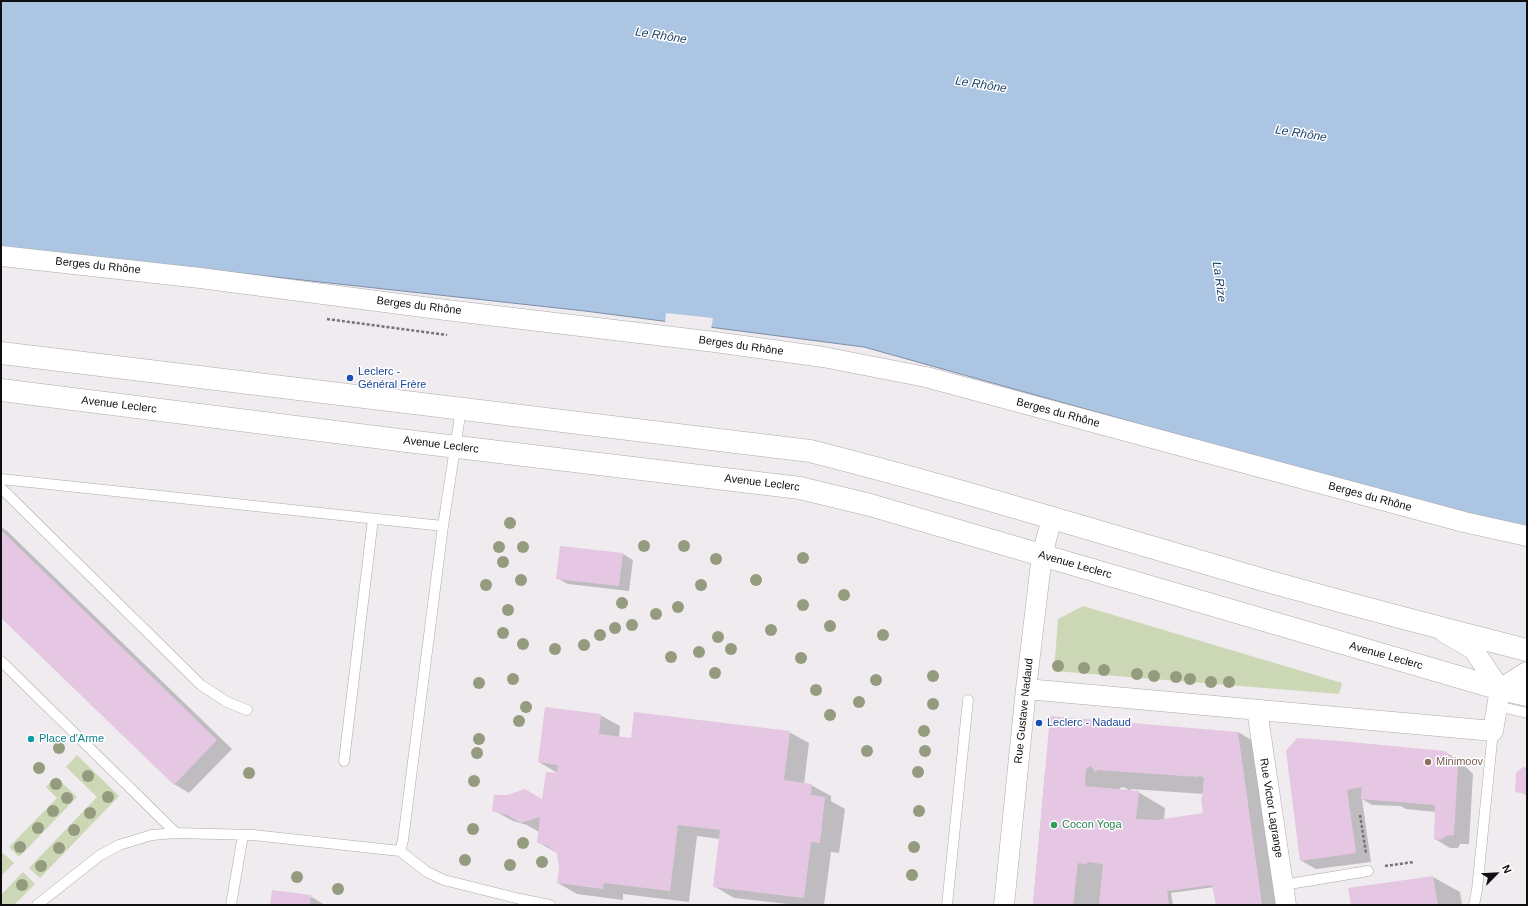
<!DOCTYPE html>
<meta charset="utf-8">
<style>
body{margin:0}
#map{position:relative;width:1528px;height:906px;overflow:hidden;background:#efebef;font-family:Arial,sans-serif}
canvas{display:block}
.frame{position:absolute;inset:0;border:2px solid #0f0d0f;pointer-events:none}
.north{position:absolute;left:1476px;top:854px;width:40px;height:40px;-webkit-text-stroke:3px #fff;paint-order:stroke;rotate:66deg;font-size:11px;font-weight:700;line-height:16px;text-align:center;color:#0f0d0f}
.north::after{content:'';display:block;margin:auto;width:14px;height:18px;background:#0f0d0f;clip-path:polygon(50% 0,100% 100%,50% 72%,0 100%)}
</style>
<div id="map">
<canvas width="1528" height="906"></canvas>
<div class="frame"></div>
<div class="north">N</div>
</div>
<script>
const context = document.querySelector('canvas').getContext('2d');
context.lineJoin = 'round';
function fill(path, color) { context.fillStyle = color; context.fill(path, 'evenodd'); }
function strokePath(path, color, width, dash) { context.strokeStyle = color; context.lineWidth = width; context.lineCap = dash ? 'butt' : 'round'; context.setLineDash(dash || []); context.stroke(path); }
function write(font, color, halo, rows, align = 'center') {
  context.font = font + ' Arial,sans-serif'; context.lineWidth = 3; context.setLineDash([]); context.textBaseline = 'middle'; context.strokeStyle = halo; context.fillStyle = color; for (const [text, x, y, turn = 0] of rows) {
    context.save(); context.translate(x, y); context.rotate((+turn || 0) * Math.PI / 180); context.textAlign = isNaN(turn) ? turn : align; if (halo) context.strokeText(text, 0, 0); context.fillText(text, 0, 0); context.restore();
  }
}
fill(new Path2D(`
 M1083,606L1342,683L1339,694L1054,671L1058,619Z
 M77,755L119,796L40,878L29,868L97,797L66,767Z
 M56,777L77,797L19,857L9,847L57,798L46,787Z
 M3,853L14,863L1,876V856Z
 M23,872L35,884L14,905H1V895Z`), '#ccd8b5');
const water = new Path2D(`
 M1,1H1527V527L1501,523L1261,458L864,347L585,311L1,247Z`);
fill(water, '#abc5e3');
strokePath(water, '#7c8ea3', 1);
fill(new Path2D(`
 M666,313L713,318L711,330L665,324Z`), '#efebef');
fill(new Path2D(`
 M1,527L7,531L232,749L189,793L174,784L1,617Z
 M623,554L633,560L629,591L568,584L557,578Z
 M600,715L620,726L619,737L631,739L789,732L809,743L804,784L811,785L831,796V801L845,809L839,853L831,852L824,905H797L734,898L714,886L720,839L697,836L689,902L623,894V900L577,894L558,883L560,868L557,853L538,842L539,832L527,825L513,821L493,810L543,801L559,774L539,762Z
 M1238,732L1265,748L1287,905H1217L1215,887L1171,893L1173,905H1033L1045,773ZM1123,787L1131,791V789L1204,794V815L1164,820L1165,808L1138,792L1120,790V788Z
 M1287,751L1445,752L1460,761L1473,774L1469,844H1460L1458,848H1450L1435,839L1436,812L1406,809L1401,806L1372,805L1362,799L1371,862L1316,869L1300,860Z
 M1524,767L1527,769V795L1516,791Z
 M1433,877L1460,892L1462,905H1352L1350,889Z
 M310,896L325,905H271Z`), '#0003');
fill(new Path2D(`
 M1,530L217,740L174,785L1,618Z
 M560,546L623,553L619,586L556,579Z
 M545,707L601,714L599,734L631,738L634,712L790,731L784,780L812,784L811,795L825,797L820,843L811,842L804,898L713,887L720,830L678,825L670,891L604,883L603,889L557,883L559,868L557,853L546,845L537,843L540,817L521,823L507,815L492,811L494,795H507L525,789L542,799L546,772L557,773L558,765L538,762Z
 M1050,716L1238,732L1262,905H1216L1212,885L1167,891L1169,905H1099L1103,864L1087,862V864L1078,863L1073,905H1033ZM1091,766L1096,773L1097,770L1198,777L1199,775L1204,778L1202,797H1201L1203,813L1157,820L1136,819L1139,791L1085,786L1086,769Z
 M1297,738L1340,741L1445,751L1458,764L1454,835L1445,836L1443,839L1434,840L1435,805L1361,799L1362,787L1347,790L1356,853L1300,861L1286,751Z
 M1524,766L1527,772V794L1515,792L1516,773Z
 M1433,876L1438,905H1351L1348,888Z
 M272,890L311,895L310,905H270Z`), '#e5c7e3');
const lane = new Path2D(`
 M1,479L443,526
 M1,488L201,685L227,702L247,710
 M1,661L176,833
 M1497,706L1527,713
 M344,761L373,519
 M400,851L427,872L444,880L520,899L550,905
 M1283,885L1368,871
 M37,905L99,856L119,845L152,835L176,833L253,835L400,851L403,840L443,526L461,409
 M231,905L243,835
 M947,905L968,700
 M1474,905L1477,890L1493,731`);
const street = new Path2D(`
 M1,256L200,278L446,310L715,342L823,357L926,377L1464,522L1527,536
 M1026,689L1493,731L1500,689L1473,649L1445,633
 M1500,689L1527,672
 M1257,710L1286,905
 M1004,905L1026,689L1042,555L1052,518`);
const primary = new Path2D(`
 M1,353L810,451C964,490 1115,537 1267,581C1353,605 1440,628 1527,650
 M1,390L407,441L800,488L870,505L1500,689L1527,695`);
strokePath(lane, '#ada9ac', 11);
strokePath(street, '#ada9ac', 21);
strokePath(primary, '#ada9ac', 23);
strokePath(new Path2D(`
 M327,319L447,335
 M1360,815L1366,853
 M1385,866L1414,862`), '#767376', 2.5, [3, 2]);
strokePath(lane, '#fff', 10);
strokePath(street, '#fff', 20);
strokePath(primary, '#fff', 22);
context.fillStyle = '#959b7f';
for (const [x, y] of [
 [510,523],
 [644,546],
 [684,546],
 [499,547],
 [523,547],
 [803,558],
 [716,559],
 [503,562],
 [521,580],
 [756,580],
 [486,585],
 [701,585],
 [844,595],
 [622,603],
 [803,605],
 [678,607],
 [508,610],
 [656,614],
 [632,625],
 [830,626],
 [615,628],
 [771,630],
 [503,633],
 [600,635],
 [883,635],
 [718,637],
 [523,644],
 [584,645],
 [555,649],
 [731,649],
 [699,652],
 [671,657],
 [801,658],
 [1058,666],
 [1084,668],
 [1104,670],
 [715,673],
 [1137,674],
 [933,676],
 [1154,676],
 [1176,677],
 [513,679],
 [1190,679],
 [876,680],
 [1211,682],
 [1229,682],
 [479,683],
 [816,690],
 [859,702],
 [933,704],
 [526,707],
 [830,715],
 [519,721],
 [924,731],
 [479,739],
 [59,748],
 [867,751],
 [925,751],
 [477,753],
 [39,768],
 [918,772],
 [249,773],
 [88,776],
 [474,781],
 [56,784],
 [108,797],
 [67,798],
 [53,811],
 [919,811],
 [90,813],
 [38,828],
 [473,829],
 [74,830],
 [523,843],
 [20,847],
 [914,847],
 [59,848],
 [465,860],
 [542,862],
 [510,865],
 [41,866],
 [912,875],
 [297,877],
 [22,885],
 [338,889]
]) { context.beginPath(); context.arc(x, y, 6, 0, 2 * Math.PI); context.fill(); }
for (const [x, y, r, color] of [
 [350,378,4,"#1a4fb4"],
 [1039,723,4,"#1a4fb4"],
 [31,739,4,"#0f9aa8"],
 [1428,762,4,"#8d6e63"],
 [1054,825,4,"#2e9e5b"]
]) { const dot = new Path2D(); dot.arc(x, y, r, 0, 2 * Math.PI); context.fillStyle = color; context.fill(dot); strokePath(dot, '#fff', 1.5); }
write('11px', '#0f0d0f', '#fff', [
 ["Berges du Rhône",98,266,6],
 ["Berges du Rhône",419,306,7],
 ["Berges du Rhône",741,346,8],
 ["Avenue Leclerc",119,405,7],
 ["Berges du Rhône",1058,413,15],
 ["Avenue Leclerc",441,445,7],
 ["Avenue Leclerc",762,483,7],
 ["Berges du Rhône",1370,497,15],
 ["Avenue Leclerc",1075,565,16],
 ["Avenue Leclerc",1386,656,16],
 ["Rue Gustave Nadaud",1024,711,-84],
 ["Rue Victor Lagrange",1271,808,81]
]);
write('11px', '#164399', '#fff', [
 ["Leclerc -",358,372],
 ["Général Frère",358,385],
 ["Leclerc - Nadaud",1047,723]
], 'left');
write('11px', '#0d838f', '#fff', [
 ["Place d'Arme",39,739]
], 'left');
write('11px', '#785e54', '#fff', [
 ["Minimoov",1436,762]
], 'left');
write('11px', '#27864d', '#fff', [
 ["Cocon Yoga",1062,825]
], 'left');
write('italic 12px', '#1d426a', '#fff', [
 ["Le Rhône",661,36,9],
 ["Le Rhône",981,85,9],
 ["Le Rhône",1301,134,9],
 ["La Rize",1219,282,82]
]);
</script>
